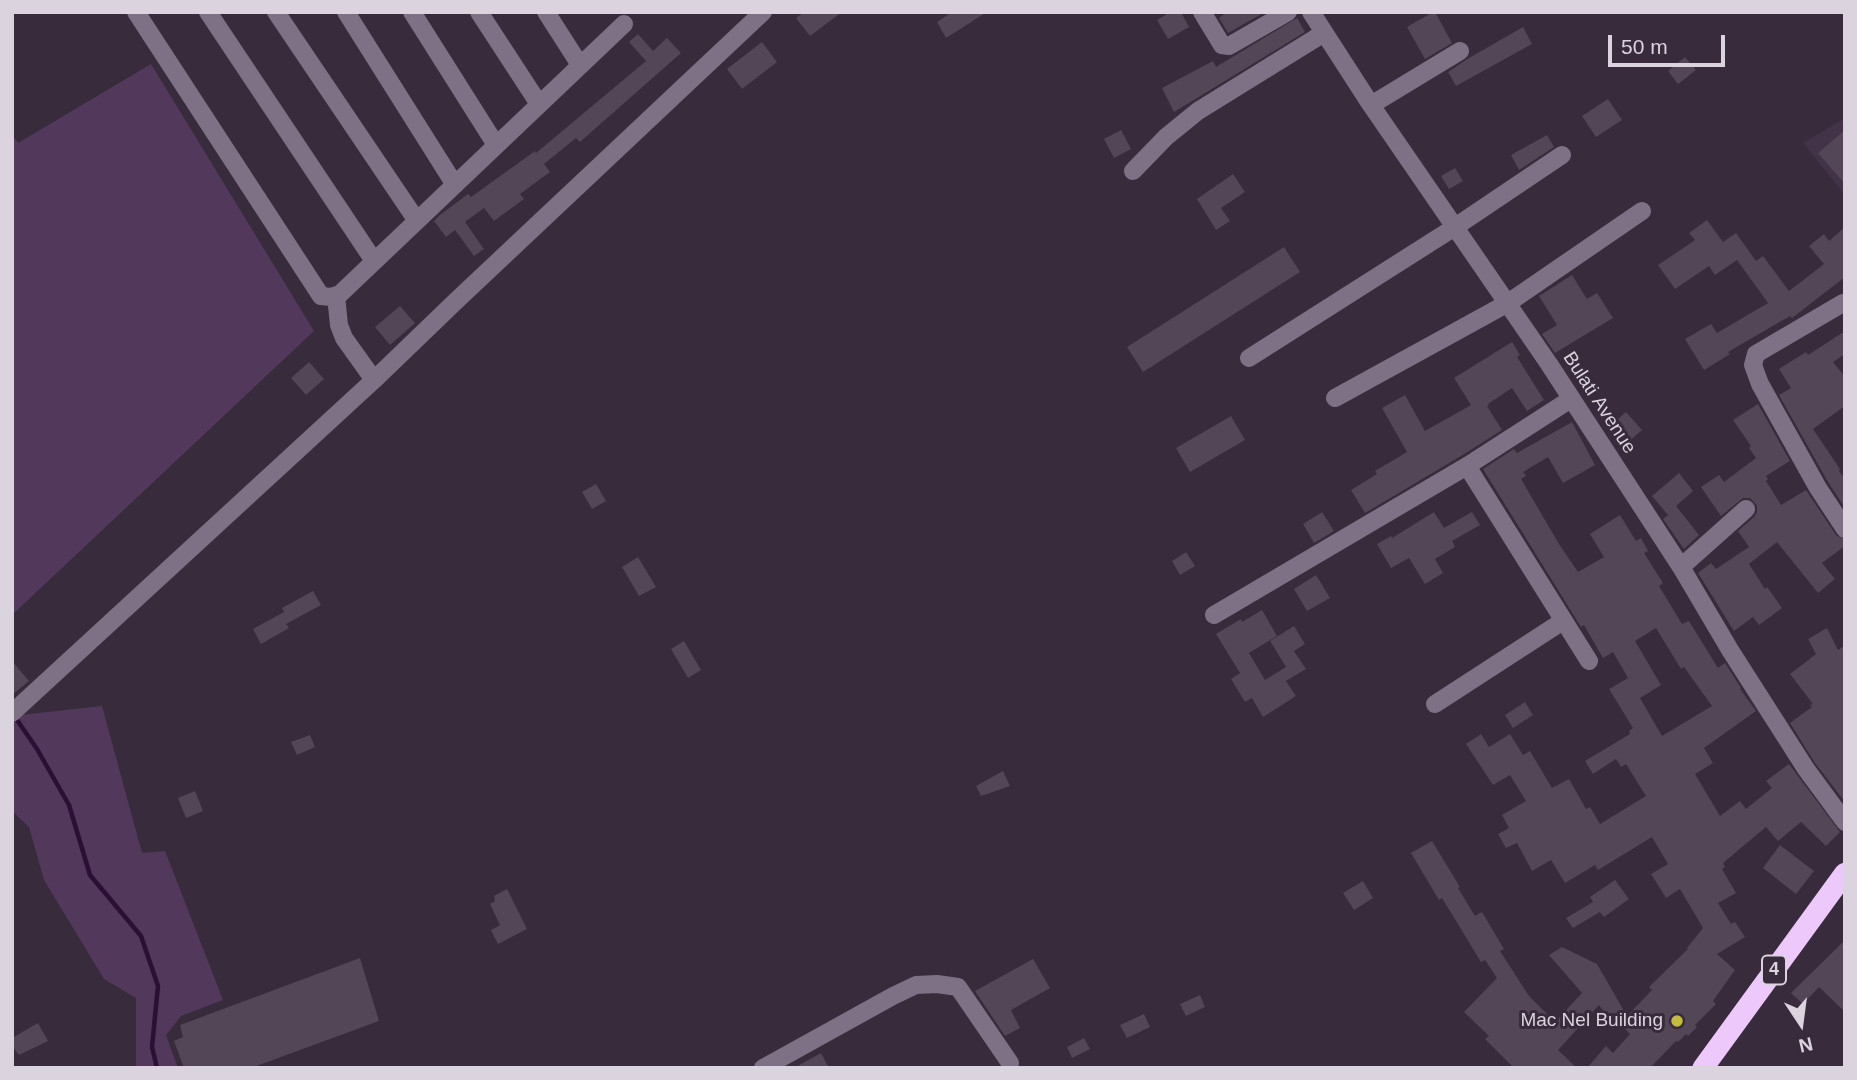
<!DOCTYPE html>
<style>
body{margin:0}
#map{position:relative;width:1857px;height:1080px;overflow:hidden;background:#372b3c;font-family:Helvetica,sans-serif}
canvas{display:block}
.frame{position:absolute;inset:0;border:14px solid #dbd3de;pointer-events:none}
.north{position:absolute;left:1766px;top:989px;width:70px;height:70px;-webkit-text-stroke:5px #372b3c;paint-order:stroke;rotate:167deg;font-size:19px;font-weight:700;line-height:28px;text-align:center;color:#dbd3de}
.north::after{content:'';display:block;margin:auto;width:24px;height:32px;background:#dbd3de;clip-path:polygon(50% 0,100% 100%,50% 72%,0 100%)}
.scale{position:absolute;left:1608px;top:35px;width:117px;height:32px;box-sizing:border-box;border:4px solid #dbd3de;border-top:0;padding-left:9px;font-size:21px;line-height:24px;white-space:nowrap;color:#dbd3de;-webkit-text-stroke:5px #372b3c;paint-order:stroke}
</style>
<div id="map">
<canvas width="1857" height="1080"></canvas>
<div class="frame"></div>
<div class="north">N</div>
<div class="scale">50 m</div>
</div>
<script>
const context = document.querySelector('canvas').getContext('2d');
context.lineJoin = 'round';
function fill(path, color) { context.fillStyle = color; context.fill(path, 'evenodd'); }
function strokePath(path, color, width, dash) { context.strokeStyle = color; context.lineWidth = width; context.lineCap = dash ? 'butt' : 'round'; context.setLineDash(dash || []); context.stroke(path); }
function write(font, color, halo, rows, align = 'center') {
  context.font = font + ' Helvetica,sans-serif'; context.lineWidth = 6; context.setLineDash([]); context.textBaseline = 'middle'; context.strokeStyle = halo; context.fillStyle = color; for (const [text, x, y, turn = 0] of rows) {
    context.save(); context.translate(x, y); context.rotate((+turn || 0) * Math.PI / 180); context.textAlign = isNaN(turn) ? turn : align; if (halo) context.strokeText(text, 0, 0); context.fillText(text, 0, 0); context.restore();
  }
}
fill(new Path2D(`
 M1845,118V195L1803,143Z`), '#433349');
fill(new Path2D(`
 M151,64L314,331L12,615V134L18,143Z
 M102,706L142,853L165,851L223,1000L181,1016L166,1035L178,1068H136V998L104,979L44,880L29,827L12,811V724L21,715Z`), '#52395c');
strokePath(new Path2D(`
 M15,717L37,749L69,805L90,875L141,936L158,986L152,1047L157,1068`), '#2b0f35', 4.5);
fill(new Path2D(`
 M804,12H842L810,36L796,18Z
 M952,12H987L946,38L937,22Z
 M1170,12H1181L1189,27L1168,39L1157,20Z
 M1227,12H1265L1228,33L1219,18Z
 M1433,12H1435L1452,43L1425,59L1407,27Z
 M1297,18L1305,32L1174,112L1162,88L1213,61L1216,67Z
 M1523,27L1532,44L1456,86L1448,72L1469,58Z
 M638,34L653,51L667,38L681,53L580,142L576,138L544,164L550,172L520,194L524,199L494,221L484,208L465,222L484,249L474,256L455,230L446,237L434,221L440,215L468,194L471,197L535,151L536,153L646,61L629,42Z
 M762,42L777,62L742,89L727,69Z
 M1685,57L1696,70L1678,84L1668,71Z
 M1608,99L1622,120L1596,137L1582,116Z
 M1121,130L1131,149L1114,158L1104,139Z
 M1845,130V184L1818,153Z
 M1547,135L1554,147L1519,170L1511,155Z
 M1455,168L1463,181L1449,189L1441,176Z
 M1233,174L1245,192L1221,208L1230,221L1216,230L1197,199Z
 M1707,220L1723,242L1736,233L1756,261L1763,256L1789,291L1824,264L1809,246L1824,234L1829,241L1845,227V277L1792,318L1790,316L1728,352L1730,354L1704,370L1685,339L1711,324L1717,333L1768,303L1737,260L1715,275L1709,266L1675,289L1658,265L1695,240L1689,233Z
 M1284,247L1300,272L1143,372L1127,347Z
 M1572,275L1587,299L1597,293L1613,318L1555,353L1542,334L1557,325L1539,296Z
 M400,306L415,323L390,345L375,327Z
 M1845,331V354L1833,362L1845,377V406L1813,429L1840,469L1839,471L1845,479V508L1828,482L1779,395L1791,388L1779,369L1806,352L1808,355Z
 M1512,342L1520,355L1517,357L1544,400L1527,411L1512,388L1488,404L1489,405L1487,406L1502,430L1461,456L1365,513L1351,490L1377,474L1375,471L1407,452L1382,408L1405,395L1425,431L1471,405L1454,378Z
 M309,362L324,379L306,395L291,378Z
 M1758,404L1790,461L1766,476L1768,479L1766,481L1781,505L1806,490L1836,535L1845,540V546L1822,563L1835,579L1818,593L1777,542L1749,564L1765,589L1767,587L1782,608L1759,625L1753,617L1734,631L1698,573L1711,563L1716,569L1749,547L1738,531L1754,517L1757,512V506L1750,498H1743L1721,516L1701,487L1719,475L1724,482L1756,458L1749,448L1751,446L1733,420Z
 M1626,412L1642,430L1625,445L1609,427Z
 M1231,416L1245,440L1190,472L1176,448Z
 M1572,422L1595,465L1563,483L1548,457L1523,472L1526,476L1521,479L1559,544L1578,572L1604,557L1590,534L1620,515L1636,541L1641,538L1648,551L1644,553L1663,583L1659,586L1682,624L1689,621L1718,668L1725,663L1741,688L1740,689L1756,711L1704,748L1713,763L1695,774L1720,816L1740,801L1746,809L1772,788L1766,781L1789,764L1840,832L1826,846L1801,822L1778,841L1766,827L1723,863L1725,867L1722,869L1736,893L1718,903L1731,924L1735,922L1745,937L1717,954L1735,970L1713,1001L1716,1004L1695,1025L1697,1027L1688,1036L1686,1034L1678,1042L1676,1041L1650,1068H1587L1606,1046L1613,1053L1630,1034L1611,1016L1608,1018L1599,1005L1558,1050L1577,1068H1514L1485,1039L1489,1036L1464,1012L1497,978L1485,960L1481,962L1442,898L1439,900L1411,853L1432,841L1460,887L1458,888L1475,916L1482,912L1504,949L1500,951L1529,996L1555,1022L1582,993L1549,955L1562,947L1597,964L1627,1016L1652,990L1649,987L1688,949L1687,948L1703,928L1680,889L1666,898L1651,874L1668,864L1652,837L1598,870L1595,865L1565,883L1551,860L1532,871L1517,843L1506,848L1498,834L1509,828L1502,815L1526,801L1510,775L1493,785L1466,744L1481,734L1489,747L1510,734L1523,755L1530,751L1552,788L1569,779L1586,809L1590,807L1600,824L1646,796L1626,764L1621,767L1616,759L1593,774L1585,761L1630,734L1629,731L1633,728L1609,689L1628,678L1613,652L1603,658L1584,625L1581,627L1483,469L1514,449L1517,453ZM1656,628L1681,669L1684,667L1712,706L1662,736L1640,698L1661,685L1635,641Z
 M1679,473L1693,491L1676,506L1699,535L1684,549L1663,519L1668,515L1652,496Z
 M596,484L606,501L592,509L582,492Z
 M1322,512L1334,531L1314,543L1303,524Z
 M1434,512L1444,528L1472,512L1480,525L1452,541L1455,547L1435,559L1443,573L1425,584L1409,558L1391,568L1377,544L1391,536L1392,538Z
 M1186,552L1195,566L1180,575L1172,561Z
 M638,557L656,587L639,596L622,567Z
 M1316,575L1330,598L1307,611L1294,589Z
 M313,591L321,605L286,624L289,628L261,644L253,629L284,612L282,608Z
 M1262,610L1277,636L1249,653L1265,680L1286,667L1270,641L1294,626L1305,644L1294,651L1306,669L1286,681L1296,696L1263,717L1252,698L1245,702L1231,679L1240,673L1216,634L1241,619L1242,622Z
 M1827,628L1838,650L1845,645V802L1815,763L1790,723L1812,707L1810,705L1813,704L1790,674L1816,654L1808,639Z
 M684,641L701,670L688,678L671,649Z
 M12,661L29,681L12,695Z
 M1525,702L1533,715L1513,728L1505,715Z
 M310,735L315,747L297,755L291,742Z
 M1003,771L1010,786L981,796L976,786Z
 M195,791L203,811L186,818L178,798Z
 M1780,845L1814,871L1796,894L1763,868Z
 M1615,880L1629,899L1604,917L1600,912L1573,928L1566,918L1593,902L1590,897Z
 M1363,881L1373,898L1354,910L1343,893Z
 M507,889L527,929L498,944L491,930L500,925L490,904L495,901L494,896Z
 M1845,940V1012L1819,987L1803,1004L1791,993Z
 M360,958L379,1021L251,1068H184L174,1041L183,1037L180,1025Z
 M1033,959L1050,988L1011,1010L1020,1028L1005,1036L975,991Z
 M1200,995L1205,1007L1186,1016L1180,1004Z
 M1144,1014L1150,1027L1127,1038L1120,1025Z
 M38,1023L48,1041L19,1055L12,1046V1038Z
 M1084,1038L1090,1049L1072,1058L1067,1047Z
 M821,1053L829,1068H794Z`), '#524657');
strokePath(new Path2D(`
 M136,12L321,296L331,297L340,294L624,24
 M208,12L374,261
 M276,12L417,221
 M346,12L455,185
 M412,12L496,145
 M479,12L539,104
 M546,12L580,65
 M1202,12L1222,45L1229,46L1288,12
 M1311,12L1371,105L1549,364L1681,567L1730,650L1806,769L1845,822
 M1371,105L1460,51
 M1133,171L1166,137L1198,111L1324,33
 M336,296L339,325L344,338L374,380
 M1843,303L1756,354L1753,365L1760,384L1818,488L1845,529
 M1249,358L1455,227L1562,155
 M1335,398L1508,303L1642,211
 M1467,466L1589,661
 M1681,567L1746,509
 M1214,615L1467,466L1571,399
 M1435,704L1563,621
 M12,713L374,380L457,300L763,12
 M763,1068L893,996L916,985L937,984L958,987L1010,1063`), '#7f7185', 18);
strokePath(new Path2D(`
 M1703,1068L1845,873`), '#edc9fb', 21);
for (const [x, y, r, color] of [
 [1677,1021,7,"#c4bc3e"]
]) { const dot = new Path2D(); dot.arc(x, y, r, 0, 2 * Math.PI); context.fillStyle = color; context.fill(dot); strokePath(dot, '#372b3c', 2.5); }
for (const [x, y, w] of [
 [1774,970,24]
]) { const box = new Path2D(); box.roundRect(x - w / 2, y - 14.5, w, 29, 5); context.fillStyle = '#372b3c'; context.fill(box); strokePath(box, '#dbd3de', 2); }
write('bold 18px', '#dbd3de', null, [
 ["4",1774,970]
]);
write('19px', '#dbd3de', '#372b3c', [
 ["Bulati Avenue",1599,403,57]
]);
write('19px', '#dbd3de', '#372b3c', [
 ["Mac Nel Building",1663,1021]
], 'right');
</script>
